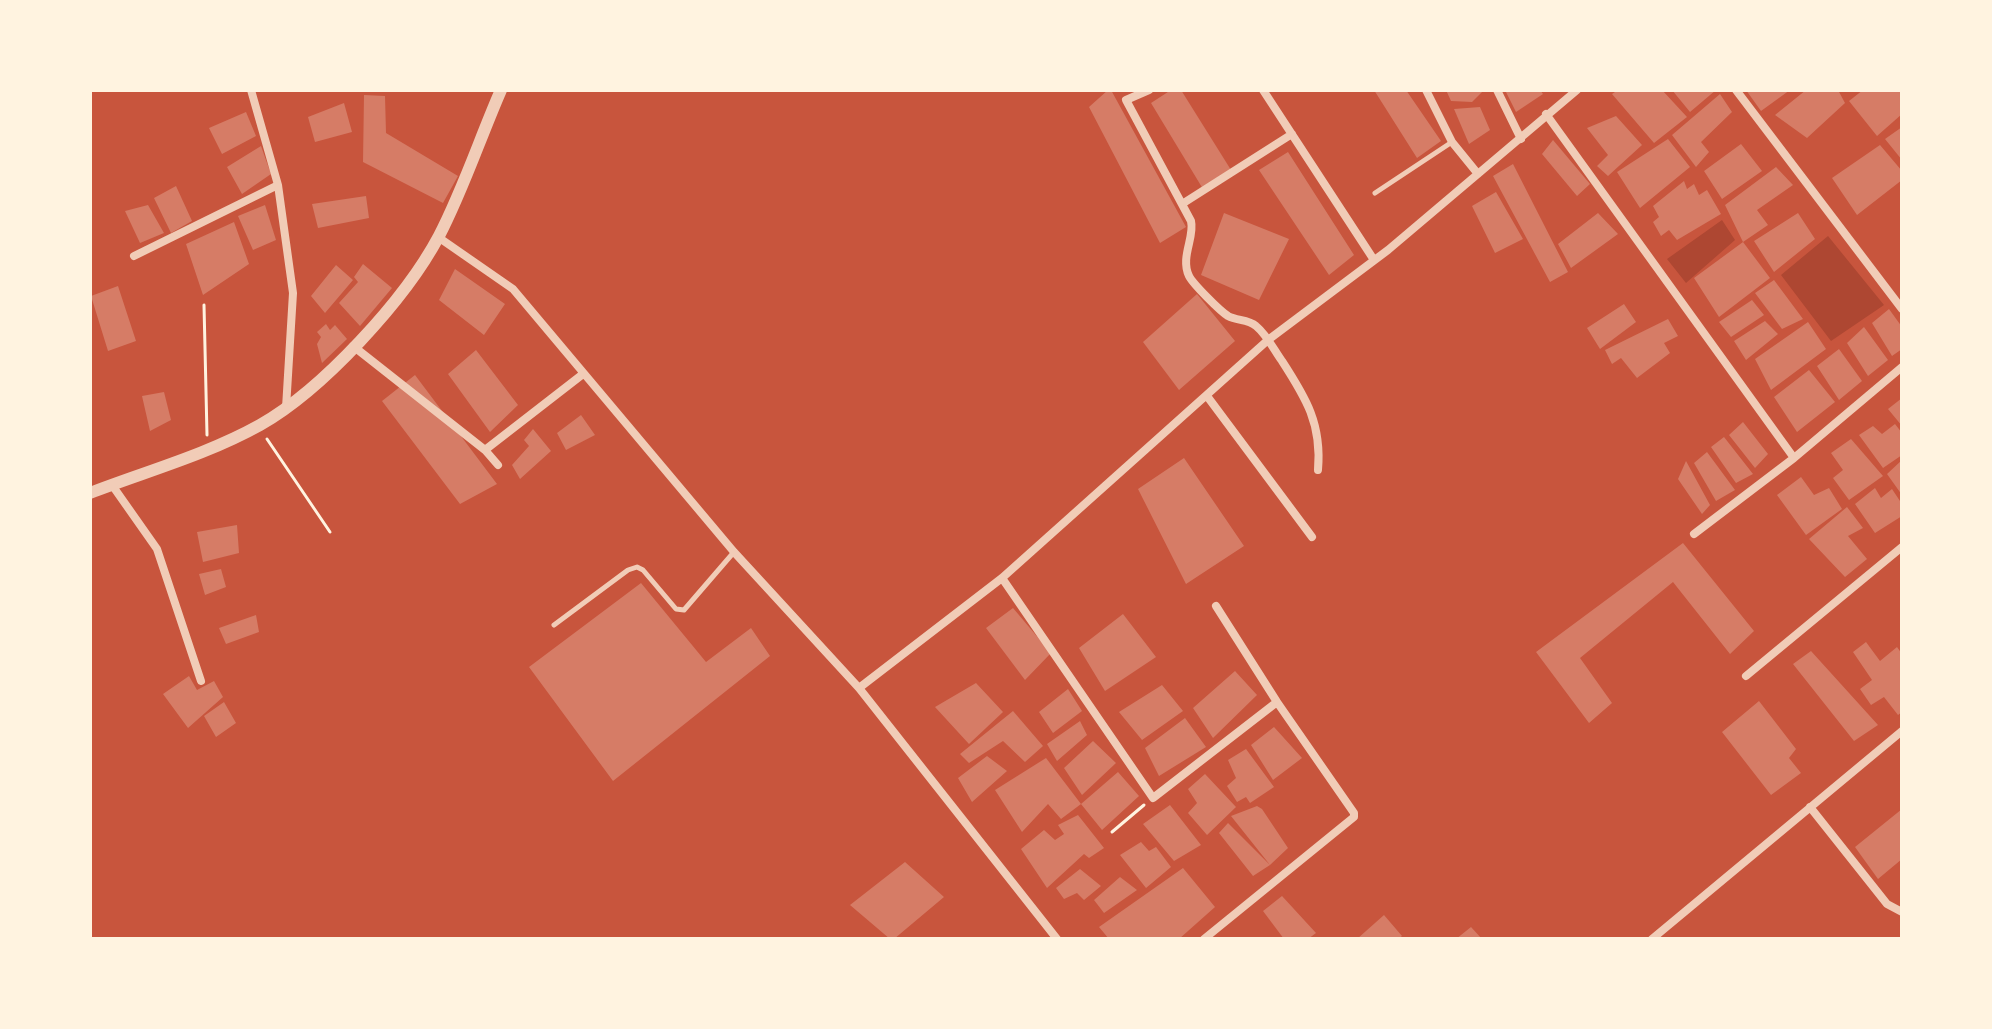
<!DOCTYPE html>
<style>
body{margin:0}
#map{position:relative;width:1992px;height:1029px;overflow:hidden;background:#c8553d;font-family:"Playfair Display",serif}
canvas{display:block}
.frame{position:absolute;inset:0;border:92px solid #fff3e0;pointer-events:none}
</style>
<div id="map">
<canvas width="1992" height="1029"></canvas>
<div class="frame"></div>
</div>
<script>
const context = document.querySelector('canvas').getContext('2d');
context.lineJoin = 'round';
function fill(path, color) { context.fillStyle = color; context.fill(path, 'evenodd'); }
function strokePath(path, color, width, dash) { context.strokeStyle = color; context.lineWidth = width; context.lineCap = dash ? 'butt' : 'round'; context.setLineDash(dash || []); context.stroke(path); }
fill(new Path2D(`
 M1722,220L1735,240L1686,283L1667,259Z
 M1828,236L1884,305L1831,341L1781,275Z`), '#ae4732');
fill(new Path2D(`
 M1108,90H1111L1186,227L1160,243L1089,107Z
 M1171,90H1181L1231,170L1203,189L1151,103Z
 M1374,90H1406L1441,141L1417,158Z
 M1446,90H1484L1472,102L1451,101Z
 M1505,90H1540L1543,94L1516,112Z
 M1618,90H1662L1687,117L1654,143L1612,94Z
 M1672,90H1716L1690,112Z
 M1746,90H1790L1761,111Z
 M1806,90H1838L1845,103L1807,138L1775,115Z
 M1863,90H1902V114L1877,136L1849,101Z
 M1720,94L1732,112L1701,142L1709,152L1696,167L1672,135Z
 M364,95L385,96L386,133L458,176L443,203L363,162Z
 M344,103L352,132L315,142L308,117Z
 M1480,107L1490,130L1469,144L1454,109Z
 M246,112L256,136L222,154L209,128Z
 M1616,116L1642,145L1608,176L1597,166L1608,155L1587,128Z
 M1902,127V160L1885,139Z
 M1668,139L1690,167L1640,208L1617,172Z
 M1553,140L1590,184L1577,196L1542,154Z
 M1741,144L1762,171L1722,199L1704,171Z
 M1880,145L1902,171V180L1857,215L1832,178Z
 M261,146L271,174L242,194L227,167Z
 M1288,152L1354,255L1329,275L1259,170Z
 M1513,164L1568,272L1550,282L1493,176Z
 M1776,167L1793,185L1757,210L1768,225L1743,242L1725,205Z
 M1684,181L1687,189L1694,184L1699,195L1707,190L1721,214L1677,240L1669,230L1661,236L1653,222L1659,217L1653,206Z
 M176,186L192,221L171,233L154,198Z
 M1496,192L1523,239L1495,253L1472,206Z
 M366,196L369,218L318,228L312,204Z
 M148,205L164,233L140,243L125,211Z
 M265,205L276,240L253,250L238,216Z
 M1224,213L1289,239L1259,300L1201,275Z
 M1598,213L1618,234L1571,268L1558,244Z
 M1798,213L1815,239L1774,272L1754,241Z
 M234,222L249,264L203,295L186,244Z
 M1743,242L1770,278L1719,317L1694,278Z
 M363,264L392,288L360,326L339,303L358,282L354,277Z
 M336,265L353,280L325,313L311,296Z
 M455,269L505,304L484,335L439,300Z
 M1774,280L1803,319L1782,329L1755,293Z
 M118,286L136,341L108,351L91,296Z
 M1197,294L1235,341L1179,390L1143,342Z
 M1752,300L1764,315L1731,337L1719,322Z
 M1624,304L1636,322L1600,349L1587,328Z
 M1889,309L1902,327V349L1892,356L1872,323Z
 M1668,319L1678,336L1664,343L1670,353L1637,378L1621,358L1612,364L1605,350Z
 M1765,321L1778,334L1746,360L1734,341Z
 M1808,322L1826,349L1771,390L1755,359Z
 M326,324L330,330L335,325L347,339L322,363L317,344L321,337L317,332Z
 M1864,327L1888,360L1868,376L1847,343Z
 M1839,349L1862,381L1839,400L1817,366Z
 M476,350L518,405L490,432L448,374Z
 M1809,370L1835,402L1797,432L1774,397Z
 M415,375L497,484L460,504L382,401Z
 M164,392L171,420L150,431L142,396Z
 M1902,398V426L1888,409Z
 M581,415L595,435L566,450L557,433Z
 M1743,422L1768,454L1755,468L1729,435Z
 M1895,424L1902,433V455L1883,468L1859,435L1873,426L1882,434Z
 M533,429L551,451L520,479L512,465L529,446L524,440Z
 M1724,437L1753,474L1736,483L1711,447Z
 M1851,439L1883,476L1849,500L1833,478L1843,470L1831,453Z
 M1707,452L1735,490L1716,501L1694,463Z
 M1184,458L1244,546L1186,584L1138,489Z
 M1902,460V495L1887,474Z
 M1686,461L1710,505L1702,514L1678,479Z
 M1801,477L1814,495L1829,488L1842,509L1806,535L1777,495Z
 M1875,488L1881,498L1892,489L1902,504V516L1875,533L1855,504Z
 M1847,507L1863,528L1848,536L1867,559L1845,577L1809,539Z
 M237,525L239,553L203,562L197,532Z
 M1683,543L1754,631L1730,654L1673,582L1580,658L1612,703L1589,723L1536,652Z
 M221,569L226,587L205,595L199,574Z
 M641,583L706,662L751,628L770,656L613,781L529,667Z
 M1013,608L1051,653L1025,680L986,628Z
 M1123,614L1156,657L1105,691L1079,648Z
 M256,615L259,632L226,644L219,628Z
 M1866,642L1880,661L1897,647L1902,654V712L1898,715L1884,697L1871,705L1860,689L1872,680L1853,652Z
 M1811,651L1878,725L1854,741L1793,664Z
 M1235,671L1257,695L1213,738L1193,708Z
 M189,676L197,690L214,681L223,697L188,728L163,694Z
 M976,683L1003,712L969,744L935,707Z
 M1162,685L1183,711L1142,740L1119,712Z
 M1068,689L1082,711L1053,733L1039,712Z
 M1759,701L1796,749L1789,758L1801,773L1771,795L1722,732Z
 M224,702L236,723L216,737L204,716Z
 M1013,711L1043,746L1025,762L1003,741L969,763L960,754Z
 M1185,718L1206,747L1159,776L1145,748Z
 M1080,721L1087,735L1057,761L1047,744Z
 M1274,727L1302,758L1273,780L1251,745Z
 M1093,741L1116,763L1082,795L1064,768Z
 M1246,749L1274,787L1250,803L1246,797L1237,802L1227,786L1236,778L1228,760Z
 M987,756L1007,771L972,802L958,778Z
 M1046,758L1081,804L1061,819L1048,804L1022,832L995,790Z
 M1118,772L1139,796L1102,830L1081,804Z
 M1205,774L1236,807L1207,835L1188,813L1197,803L1188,789Z
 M1170,805L1201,845L1174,861L1143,824Z
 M1257,806L1262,809L1288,848L1270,865L1231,816Z
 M1902,809V859L1878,879L1855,847Z
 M1078,815L1104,848L1089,858L1084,854L1047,888L1021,849L1044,830L1055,840L1064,834L1058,825Z
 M1228,823L1270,865L1253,876L1219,833Z
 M1141,842L1149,851L1156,847L1171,867L1146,888L1120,855Z
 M905,862L944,897L894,939H890L850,905Z
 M1183,868L1215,907L1179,939H1109L1099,927Z
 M1080,869L1101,886L1084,900L1077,893L1064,899L1056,888Z
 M1120,877L1137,890L1104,913L1094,900Z
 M1282,896L1316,933L1308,939H1284L1263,911Z
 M1384,915L1402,936L1398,939H1357Z
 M1471,927L1482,939H1456Z`), '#d67c66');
strokePath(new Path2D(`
 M204,305L207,435
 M267,439L330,532
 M1112,832L1144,805`), '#fff3e0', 3);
strokePath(new Path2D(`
 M1375,193L1452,142
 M554,625L628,570L637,567L643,570L676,609L684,610L734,552`), '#f1ccb7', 5);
strokePath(new Path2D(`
 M251,90L278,185L293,293L286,408
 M1149,90L1126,100L1191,221C1195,237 1180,257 1189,276C1193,284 1220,311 1228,316C1237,321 1248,319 1256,326C1267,335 1274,350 1282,361C1306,398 1322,424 1318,470
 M1263,90L1374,260
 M1426,90L1452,142L1478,174
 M1497,90L1521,139
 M1736,90L1902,309
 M1546,114L1794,458
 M1182,204L1292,134
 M438,237L513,289L734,552L859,688L1057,939
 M134,256L278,185
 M353,346L485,450L498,465
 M1207,396L1312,537
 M485,450L583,374
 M112,485L157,549L201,681
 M1694,534L1794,458L1902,367
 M1002,578L1153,798L1277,702
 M1746,676L1902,547
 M859,688L1002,578L1268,340L1388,250L1577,90
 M1810,807L1887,904L1902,912
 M1204,939L1354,817V813L1277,702L1216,606
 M1652,939L1902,731`), '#f1ccb7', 8);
strokePath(new Path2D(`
 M90,493C147,471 206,455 260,425C322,390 405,300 439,236C463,190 480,138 501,90`), '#f1ccb7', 12);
</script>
